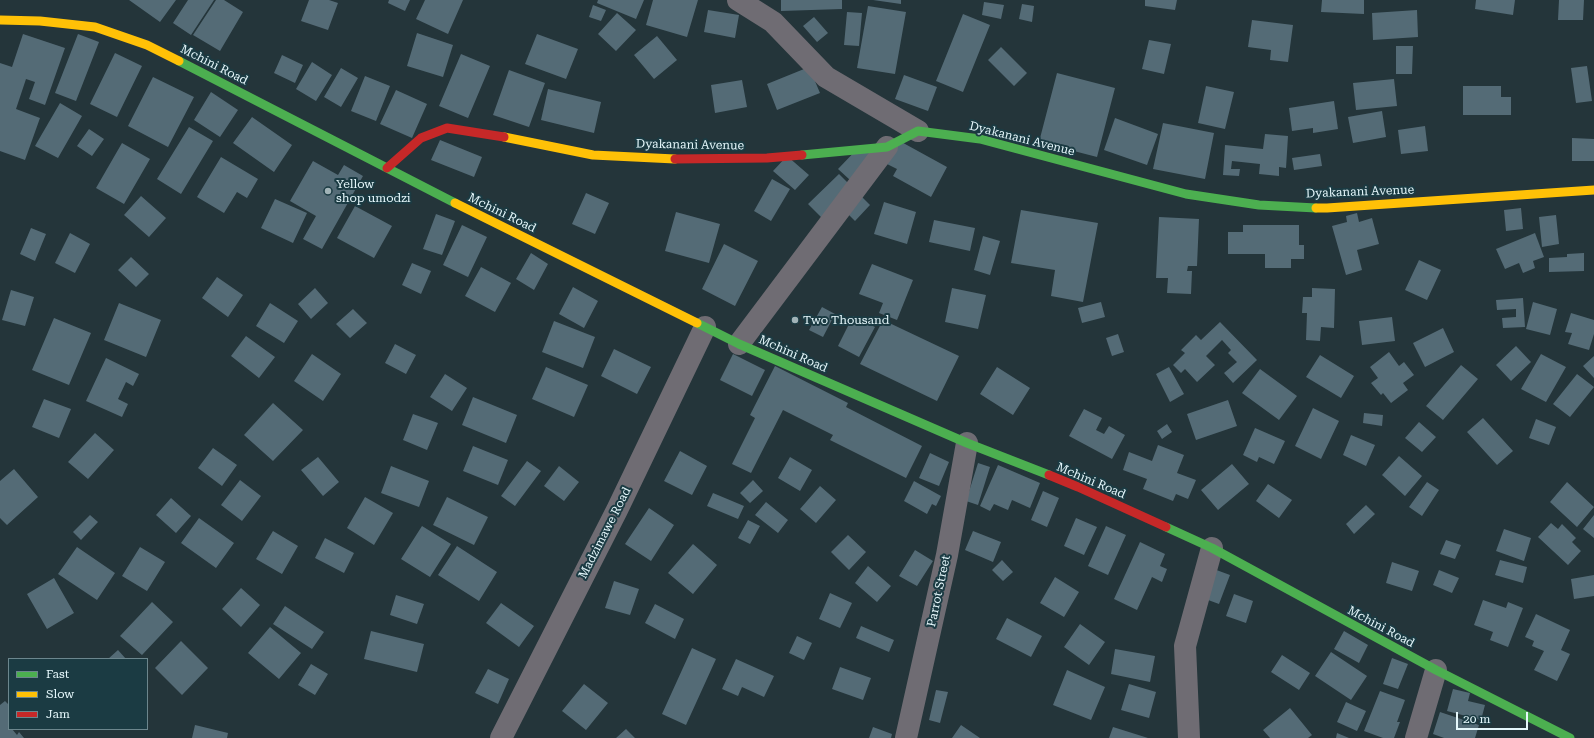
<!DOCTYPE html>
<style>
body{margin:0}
#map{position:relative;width:1594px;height:738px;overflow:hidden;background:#24353a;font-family:"Roboto Serif",serif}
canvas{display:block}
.legend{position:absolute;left:8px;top:658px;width:140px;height:72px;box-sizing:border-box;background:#1b3b43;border:1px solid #6c868d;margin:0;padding:5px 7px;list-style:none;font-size:12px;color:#e5f7fb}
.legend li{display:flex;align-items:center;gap:8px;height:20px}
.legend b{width:20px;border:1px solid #6c868d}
.scale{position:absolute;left:1456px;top:712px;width:72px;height:18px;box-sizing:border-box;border:2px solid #e5f7fb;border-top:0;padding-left:5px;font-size:12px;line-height:14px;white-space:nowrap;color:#e5f7fb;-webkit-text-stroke:3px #1b3b43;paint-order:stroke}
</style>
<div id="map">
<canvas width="1594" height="738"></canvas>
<ul class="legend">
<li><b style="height:5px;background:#4caf50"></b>Fast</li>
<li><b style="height:5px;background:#ffc107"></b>Slow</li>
<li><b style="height:5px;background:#c62828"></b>Jam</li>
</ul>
<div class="scale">20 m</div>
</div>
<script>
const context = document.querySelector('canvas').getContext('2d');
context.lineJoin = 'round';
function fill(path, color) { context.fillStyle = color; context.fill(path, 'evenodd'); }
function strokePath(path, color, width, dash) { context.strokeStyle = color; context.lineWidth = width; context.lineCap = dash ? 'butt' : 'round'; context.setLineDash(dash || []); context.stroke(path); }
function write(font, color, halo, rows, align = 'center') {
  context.font = font + ' "Roboto Serif",serif'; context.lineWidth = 4; context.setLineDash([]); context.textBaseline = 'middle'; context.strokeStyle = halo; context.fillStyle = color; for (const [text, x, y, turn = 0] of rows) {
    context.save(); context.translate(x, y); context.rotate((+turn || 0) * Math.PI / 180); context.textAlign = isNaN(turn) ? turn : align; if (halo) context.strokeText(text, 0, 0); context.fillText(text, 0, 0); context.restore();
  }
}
fill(new Path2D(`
 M129,0H176L160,22Z
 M188,0H214L191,35L173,23Z
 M216,0H224L243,12L220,51L193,35Z
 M309,0H329L338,3L328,30L301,21Z
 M389,0H410L405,11L388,3Z
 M425,0H463L448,34L416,19Z
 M598,0H644L636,19L597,3Z
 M653,0H698L687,37L646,25Z
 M781,0H842V9L781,11Z
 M873,0H901V4Z
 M1145,0H1177L1175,10L1145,6Z
 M1322,0H1364V14L1321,12Z
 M1476,0H1515L1513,15L1475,9Z
 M1559,0H1584L1583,20H1558Z
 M984,2L1004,5L1001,19L982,15Z
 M1022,4L1034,6L1032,22L1019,19Z
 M593,5L606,10L601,21L589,17Z
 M868,6L906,12L895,74L857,68Z
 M708,10L739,15L735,38L704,32Z
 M1417,10L1418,37L1373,40L1372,13Z
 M847,12L862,13L859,46L844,45Z
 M617,13L636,30L616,51L598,34Z
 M963,14L990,25L963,92L936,81Z
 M814,17L828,33L817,42L803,26Z
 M1252,20L1293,25L1288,62L1270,60L1271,50L1248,47Z
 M417,33L453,45L443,77L407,66Z
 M23,34L65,48L45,105L29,99L35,82L26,79L16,109L40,118L25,160L0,151V63L12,67Z
 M78,34L99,42L76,101L55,93Z
 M537,34L578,49L566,79L525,64Z
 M657,36L677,60L654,79L634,55Z
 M1149,40L1171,44L1164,74L1142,69Z
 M1396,46H1413L1412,74H1396Z
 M1001,47L1027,73L1014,86L988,60Z
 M115,53L142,66L117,117L90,104Z
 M461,54L490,66L468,118L439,106Z
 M282,55L303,65L295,83L274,73Z
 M312,62L332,75L316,101L296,89Z
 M1587,66L1592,101L1576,103L1571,68Z
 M809,67L820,93L777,110L767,84Z
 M341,68L358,78L341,107L324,97Z
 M509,70L545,83L529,127L493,115Z
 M1057,73L1115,88L1097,157L1039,142Z
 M904,75L937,87L928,111L895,99Z
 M365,76L390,86L376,121L351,111Z
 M153,77L194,97L168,147L128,126Z
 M1394,79L1397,106L1356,110L1353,83Z
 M742,80L747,107L715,113L711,85Z
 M1206,86L1234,92L1225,129L1198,123Z
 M1463,86H1501V97H1511V115H1463Z
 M548,89L601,102L594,133L541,120Z
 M396,90L427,104L412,138L380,124Z
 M211,92L238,110L220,137L194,120Z
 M1334,101L1338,129L1313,133V128L1292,131L1289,108Z
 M60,103L82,116L58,158L35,146Z
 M1382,111L1386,137L1353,143L1348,117Z
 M252,117L292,145L274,172L233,143Z
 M1115,118L1158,134L1147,165L1104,150Z
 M1163,123L1214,133L1205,179L1153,169Z
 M1425,126L1428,151L1401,154L1398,130Z
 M189,127L213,141L181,194L157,179Z
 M89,129L104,139L92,156L77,146Z
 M1265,134L1288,136L1286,168L1279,167V176L1259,174L1260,164L1232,161L1231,169H1240L1239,176L1223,175L1225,145L1263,149Z
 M1572,138L1594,139V161H1572Z
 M896,139L947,167L931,197L893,176L897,169L883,162Z
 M440,140L482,157L474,177L431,160Z
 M122,143L150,159L124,204L96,188Z
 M861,145L884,167L862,191L838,169Z
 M1320,154L1322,166L1294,170L1292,158Z
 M787,156L809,175L795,190L773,171Z
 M221,157L258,179L247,198L237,192L224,213L197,197Z
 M313,161L338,175L344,165L363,176L322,249L303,239L316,216L290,201Z
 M839,174L870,205L855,221L837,203L822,218L808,204Z
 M772,179L790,189L771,221L754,211Z
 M586,193L609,203L595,234L572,224Z
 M141,196L166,218L149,237L124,215Z
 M275,199L307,213L293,243L261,228Z
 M884,202L916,212L907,244L874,234Z
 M355,206L392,226L374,258L337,238Z
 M1521,208L1523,229L1506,231L1504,210Z
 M1021,210L1098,223L1083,302L1051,296L1055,270L1011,263Z
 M676,212L720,224L709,263L665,251Z
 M1357,213L1359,222L1372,218L1379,244L1357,250L1362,270L1346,275L1332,226L1347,222L1346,216Z
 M436,214L455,221L442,255L423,249Z
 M1556,215L1559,244L1542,247L1539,217Z
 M1159,217L1199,219L1197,266H1188L1187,271H1192L1191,294L1167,293L1168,278H1156Z
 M934,220L975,228L970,251L929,242Z
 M462,225L487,237L468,277L443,265Z
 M1243,225H1299V245H1304V259H1291V268H1265V254H1228V232H1243Z
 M31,228L46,234L35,261L20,254Z
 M70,233L90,244L75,273L55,263Z
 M1535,233L1544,257L1533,261L1535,268L1523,273L1519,263L1505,269L1496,249Z
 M983,236L1000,241L990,275L974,270Z
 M724,244L758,261L735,306L702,289Z
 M531,253L548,264L534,290L516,279Z
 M1584,253V271L1549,272V258L1567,257V254Z
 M131,257L149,274L136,287L118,270Z
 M1419,260L1441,270L1427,300L1405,290Z
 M412,263L431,271L421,294L402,285Z
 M872,264L913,280L897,320L879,313L883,303L859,294Z
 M481,267L511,283L495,312L465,296Z
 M217,277L243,295L228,317L202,298Z
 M573,287L598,301L584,328L559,314Z
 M315,288L328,303L311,319L298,304Z
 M952,288L986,295L978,329L945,322Z
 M1312,288L1335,289L1334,328L1321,327L1320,341L1306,340L1307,313H1302L1303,297H1312Z
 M11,290L34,297L25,326L2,320Z
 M1523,298L1525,327L1503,328L1502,318L1516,317V309L1497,310L1496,300Z
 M1101,302L1105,317L1082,323L1078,308Z
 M1533,302L1557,309L1550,335L1526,329Z
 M119,303L161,320L146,357L104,340Z
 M270,303L298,321L284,343L256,326Z
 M822,307L835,314L823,337L809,330Z
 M353,309L367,323L350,338L336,324Z
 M1571,313L1594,320V334L1589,350L1568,344L1572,333L1565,332Z
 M853,316L875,327L859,357L838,346Z
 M1392,317L1395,341L1362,345L1359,321Z
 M54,318L91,333L69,385L32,370Z
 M883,320L959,356L937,401L860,364Z
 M554,321L595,337L583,368L542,352Z
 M1220,322L1257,360L1233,383L1224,373L1237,362L1228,353L1231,350L1222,340L1206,356L1215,365L1197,382L1185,369L1181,373L1173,365L1185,353L1181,350L1196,335L1201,340Z
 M1443,328L1454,352L1425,367L1413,343Z
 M1118,334L1124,352L1112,356L1106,338Z
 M246,336L275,357L259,378L231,356Z
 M395,344L416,355L406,374L385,363Z
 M1516,346L1531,362L1511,381L1496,365Z
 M614,349L651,367L637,394L601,376Z
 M1389,352L1399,366L1404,362L1414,375L1403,383L1408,390L1391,403L1383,393L1381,395L1371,383L1378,378L1370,367Z
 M312,354L341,374L323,401L294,381Z
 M733,354L765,370L752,396L720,380Z
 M1541,354L1566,367L1546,402L1521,389Z
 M1320,355L1354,376L1341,398L1306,377Z
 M1594,356V378L1583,366Z
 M106,358L139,374L133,386L126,382L118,399L128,404L122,417L86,401Z
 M1461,365L1478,379L1443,420L1426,406Z
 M775,366L848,403L846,407L922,446L906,478L830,440L833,435L783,410L751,473L732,464L755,418L750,415Z
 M546,367L588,385L574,417L532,399Z
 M997,367L1030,388L1013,415L980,394Z
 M1169,367L1184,394L1170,402L1156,374Z
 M1260,369L1297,396L1279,420L1242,393Z
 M445,374L467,388L452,411L430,397Z
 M1577,374L1594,387L1570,417L1553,404Z
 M473,397L517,415L506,443L462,425Z
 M44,399L71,409L59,438L32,427Z
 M1228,400L1237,426L1196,440L1187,414Z
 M273,403L303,430L273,461L244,435Z
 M1313,408L1339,421L1321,459L1295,446Z
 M1084,409L1102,418L1096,430L1104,434L1109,426L1125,435L1112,459L1069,436Z
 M1364,413L1383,415L1382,426L1363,423Z
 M413,414L438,423L427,450L403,440Z
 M1483,418L1513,451L1497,465L1467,432Z
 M1536,419L1556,427L1549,445L1529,438Z
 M1419,422L1436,437L1422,452L1405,438Z
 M1167,424L1172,432L1162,439L1157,431Z
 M1255,428L1285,441L1274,464L1259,457L1257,462L1243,455Z
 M95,433L114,450L88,479L68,462Z
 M1351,435L1375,445L1366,466L1343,455Z
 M1158,445L1184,455L1177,473L1196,480L1188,499L1176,494L1173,501L1143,489L1147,479L1123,470L1129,452L1152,461Z
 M473,446L508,460L498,485L463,471Z
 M213,448L237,465L222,486L198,468Z
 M680,451L707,466L692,495L664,481Z
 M930,453L949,462L939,486L919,478Z
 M1399,456L1422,476L1405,496L1382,475Z
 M318,457L339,482L323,496L301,470Z
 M790,457L812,470L800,491L778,478Z
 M527,461L541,471L515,506L501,496Z
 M978,463L990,467L978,505L966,501Z
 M1232,464L1249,484L1218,510L1201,490Z
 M998,465L1040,483L1030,508L1012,500L1008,510L994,504L990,511L980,506Z
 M391,466L429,481L419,507L381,493Z
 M559,466L579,482L564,501L544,486Z
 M14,469L38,497L7,525L0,518V481Z
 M240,480L261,496L242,521L221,505Z
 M753,480L763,491L750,503L740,493Z
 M914,481L941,496L936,506L932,504L927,514L904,501Z
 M1427,482L1439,490L1422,516L1409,507Z
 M1567,482L1594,507L1577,527L1550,502Z
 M1268,484L1292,500L1279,518L1256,501Z
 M820,486L836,500L816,523L800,509Z
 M1043,491L1059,498L1047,527L1031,520Z
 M713,493L744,506L738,519L707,506Z
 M365,497L393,513L374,545L347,528Z
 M447,497L488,517L474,545L433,525Z
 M171,498L191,516L176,533L156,515Z
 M766,502L788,520L778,533L755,515Z
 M1366,505L1375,514L1354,534L1346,524Z
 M649,508L674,525L651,561L625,544Z
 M90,515L98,522L81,540L73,532Z
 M1594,515V538L1583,529Z
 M199,518L234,543L216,568L181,543Z
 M1076,518L1097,527L1084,555L1064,546Z
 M748,520L760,526L750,544L738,538Z
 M1551,523L1558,529L1562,524L1576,538L1572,542L1581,551L1568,565L1538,537Z
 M422,526L451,544L430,577L401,559Z
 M1106,526L1126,535L1108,575L1088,566Z
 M1504,529L1531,538L1524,561L1496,551Z
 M273,531L298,546L282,574L256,559Z
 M973,531L1001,542L993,562L965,550Z
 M848,535L866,552L849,570L831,552Z
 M325,538L354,553L344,573L315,558Z
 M1446,540L1461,545L1455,559L1440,554Z
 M1140,542L1165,554L1160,566L1167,569L1162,582L1152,577L1137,610L1114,599Z
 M693,544L717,565L693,594L668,573Z
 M457,546L497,572L479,601L438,575Z
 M77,547L115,573L97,600L58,574Z
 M140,547L165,562L147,591L122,576Z
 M915,550L933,561L917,586L899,576Z
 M1002,560L1013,572L1003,581L992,570Z
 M1500,560L1527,567L1523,583L1495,575Z
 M1392,562L1419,571L1412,591L1386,583Z
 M868,566L891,586L877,602L855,583Z
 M1211,568L1230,575L1219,604L1200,597Z
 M1439,570L1459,578L1452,593L1433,585Z
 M1594,575V596L1574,599L1571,579Z
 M1055,577L1079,592L1064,617L1040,603Z
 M54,578L74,613L47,629L27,594Z
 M614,581L639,589L630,615L605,608Z
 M241,588L260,605L241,627L222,609Z
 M830,593L852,603L840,628L819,619Z
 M1234,594L1253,601L1246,623L1226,616Z
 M396,595L424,604L417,624L390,615Z
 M1483,600L1506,608L1508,602L1523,608L1508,647L1490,640L1493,632L1474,625Z
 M152,602L173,622L142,655L120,636Z
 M501,603L534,626L519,647L486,623Z
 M655,604L684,619L675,639L645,623Z
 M285,606L324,632L312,649L273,624Z
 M1536,614L1570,630L1561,650L1570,654L1557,681L1534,670L1544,651L1532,646L1534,641L1525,637Z
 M1007,618L1042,636L1031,657L996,639Z
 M1080,624L1105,642L1089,665L1064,647Z
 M861,626L894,640L889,652L856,638Z
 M270,627L301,653L279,679L248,653Z
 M371,631L424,644L417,672L364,659Z
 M1344,631L1368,645L1359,663L1334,649Z
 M797,636L812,643L804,660L789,653Z
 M181,641L208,668L182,695L155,668Z
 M692,648L716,659L686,725L662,714Z
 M1115,649L1155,656L1150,682L1111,674Z
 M118,650L126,659H108Z
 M1331,652L1367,676L1351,700L1315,676Z
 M1282,655L1310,673L1299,690L1271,672Z
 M1392,658L1408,664L1398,689L1383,684Z
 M736,659L774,676L764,697L742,687L738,696L722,689Z
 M311,664L328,674L315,695L298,685Z
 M840,667L871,678L863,700L832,689Z
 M488,669L509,679L498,704L475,693Z
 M1067,670L1105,687L1091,720L1053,705Z
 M584,684L608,703L586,730L562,711Z
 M1129,684L1156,692L1149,718L1121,710Z
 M1453,689L1470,693L1468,701L1485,705L1481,720L1447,711Z
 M936,690L948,692L940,723L929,720Z
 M1380,691L1405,700L1397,722H1400L1394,738H1383L1364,731Z
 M5,701L9,705V729H12L17,735L19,732L24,738H0V705Z
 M1346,702L1366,711L1357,731L1337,722Z
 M1290,708L1312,735L1308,738H1270L1263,730Z
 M1440,712L1479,725L1475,738H1444L1433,734Z
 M195,725L228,733L227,738H192Z
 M961,725L980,738H952Z
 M873,727L892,734L891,738H869Z
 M1113,727L1148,738H1109Z
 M626,729L635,738H616Z
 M1337,733L1349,738H1336Z`), '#546b76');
strokePath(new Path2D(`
 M738,0L773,22L826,77L918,131
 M739,344L887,147
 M501,738L617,510L705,327
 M906,738L947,555L967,443
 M1189,738L1185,646L1212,548
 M1416,738L1436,670`), '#6f6c73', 22);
strokePath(new Path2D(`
 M179,61L455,203
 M802,155L887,147L918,131L980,139L1186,194L1259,205L1316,208
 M697,323L739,344L967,443L1049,475
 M1166,527L1212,548L1436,670L1570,738`), '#4caf50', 9);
strokePath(new Path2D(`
 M0,20L40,21L95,27L147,45L179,61
 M504,137L593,155L675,159
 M455,203L697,323
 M1316,208H1327L1594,190`), '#ffc107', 9);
strokePath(new Path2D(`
 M675,159L767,158L802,155
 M387,168L421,138L447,128L504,137
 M1049,475L1078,487L1166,527`), '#c62828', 9);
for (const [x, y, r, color] of [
 [328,191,4,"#a1b3b7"],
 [795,320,4,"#a1b3b7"]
]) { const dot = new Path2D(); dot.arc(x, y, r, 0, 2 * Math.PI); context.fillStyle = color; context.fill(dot); strokePath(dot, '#1b3b43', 1.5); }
write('12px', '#e5f7fb', '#1b3b43', [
 ["Mchini Road",214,65,27],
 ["Dyakanani Avenue",1022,139,14],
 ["Dyakanani Avenue",690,145,1],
 ["Dyakanani Avenue",1360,192,-2],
 ["Mchini Road",502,213,26],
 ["Mchini Road",793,354,24],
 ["Mchini Road",1091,481,23],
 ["Madzimawe Road",605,533,-63],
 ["Parrot Street",939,591,-78],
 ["Mchini Road",1381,627,28]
]);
write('12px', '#e5f7fb', '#1b3b43', [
 ["Yellow",336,184],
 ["shop umodzi",336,198],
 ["Two Thousand",803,320]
], 'left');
</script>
